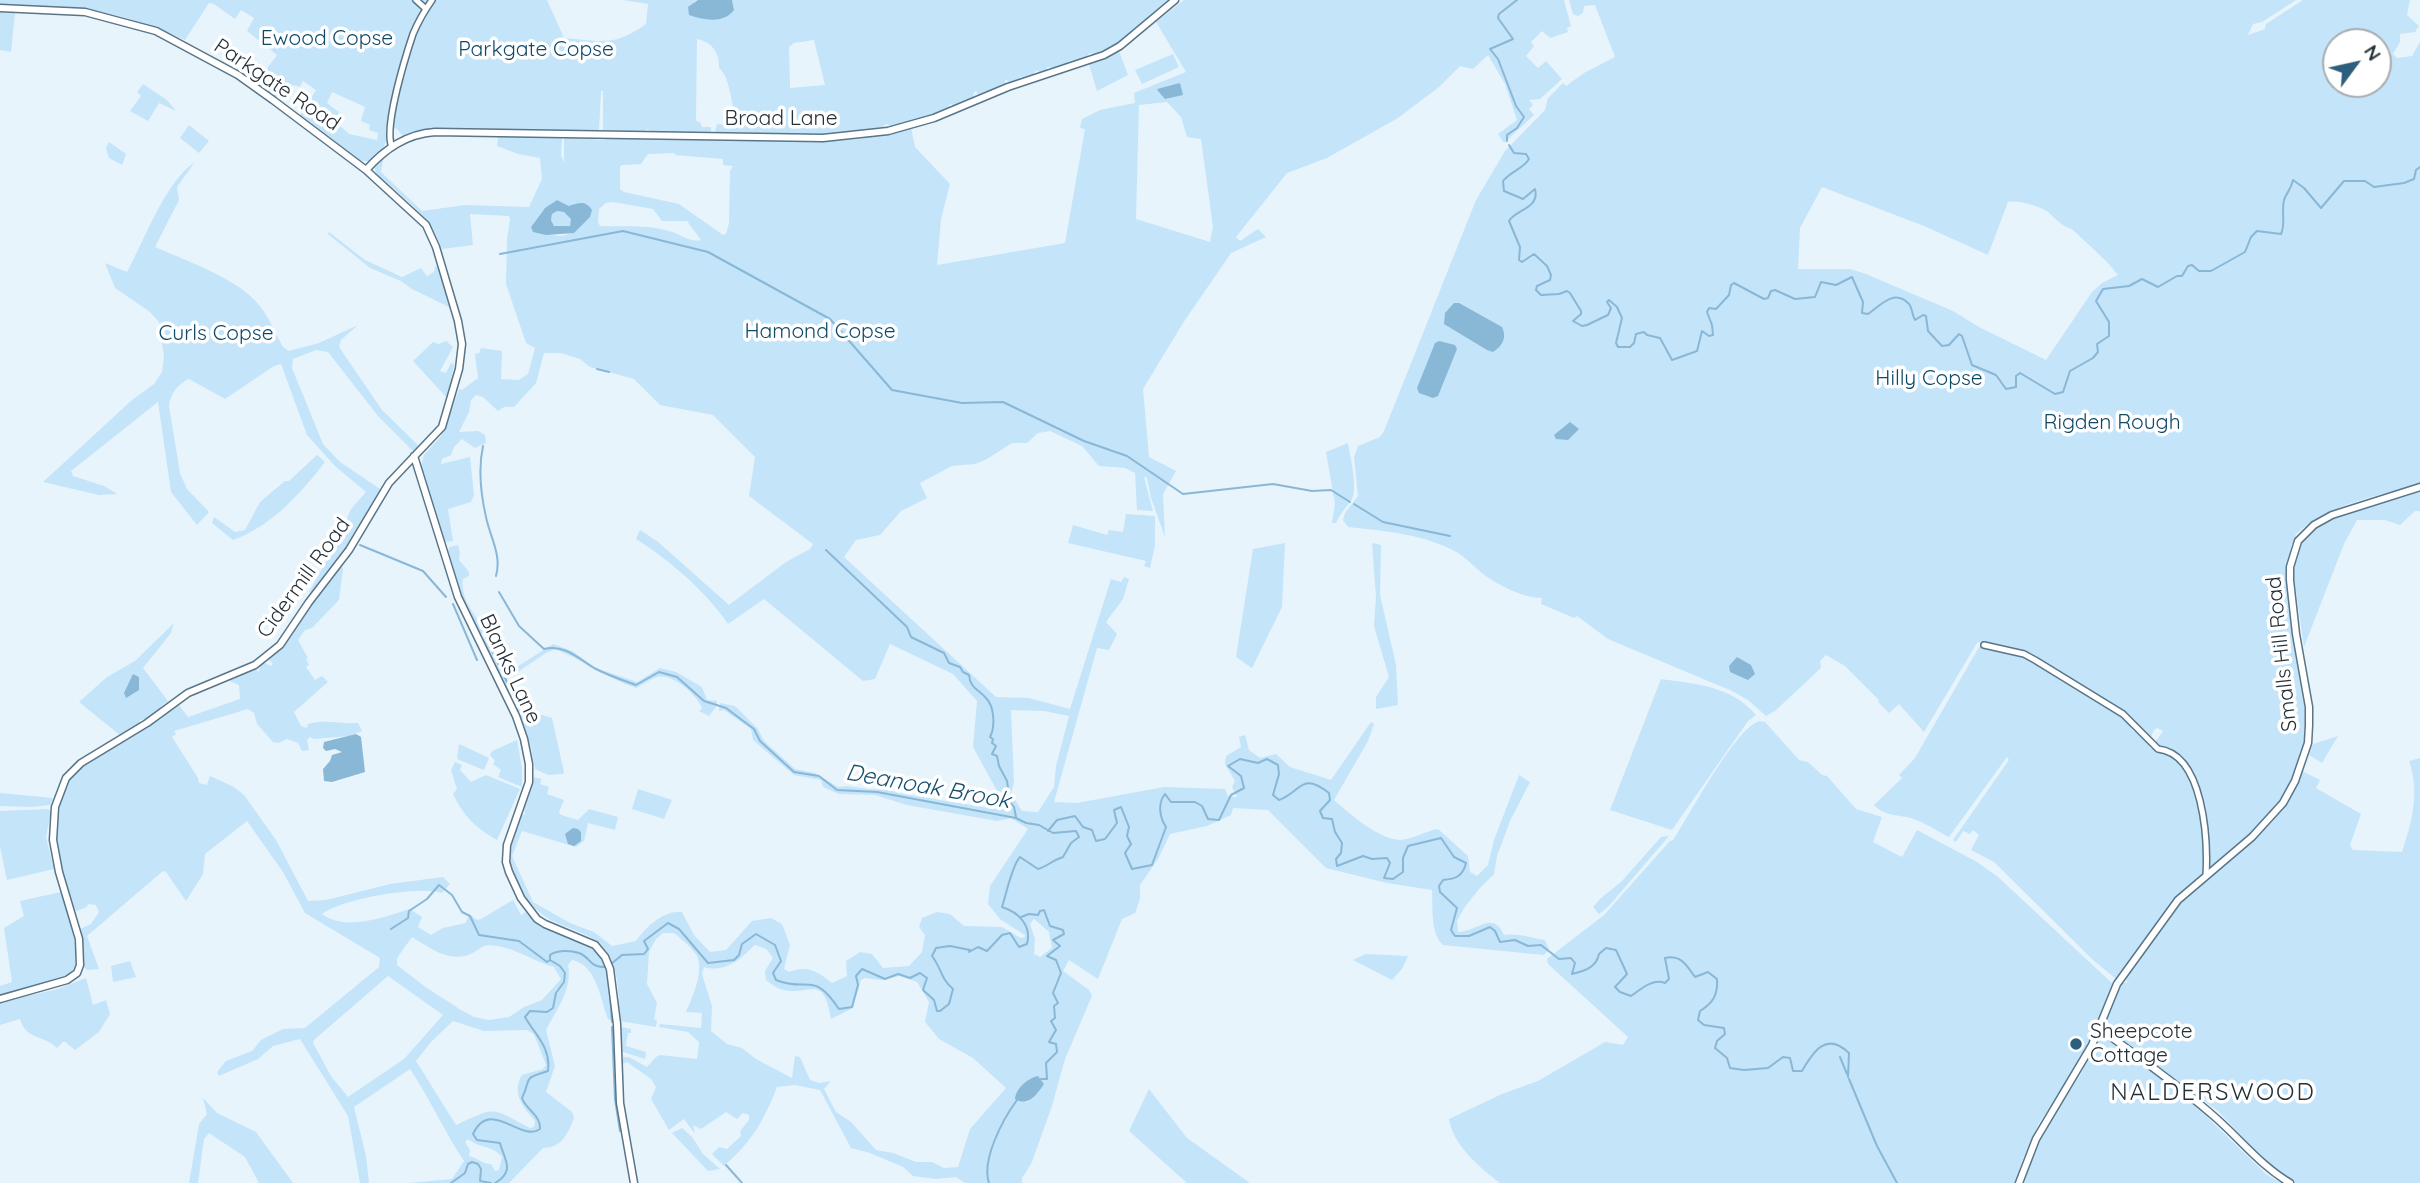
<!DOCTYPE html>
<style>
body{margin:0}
#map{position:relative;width:2420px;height:1183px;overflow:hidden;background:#e8f4fc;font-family:Quicksand,sans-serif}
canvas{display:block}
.north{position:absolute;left:2322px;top:28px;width:70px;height:70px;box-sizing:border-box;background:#fff;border:2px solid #a8adb0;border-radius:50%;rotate:57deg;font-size:19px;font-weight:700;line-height:28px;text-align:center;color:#253139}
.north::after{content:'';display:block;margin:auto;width:24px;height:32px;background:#2d5e7c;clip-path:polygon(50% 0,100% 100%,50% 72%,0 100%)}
</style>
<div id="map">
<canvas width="2420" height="1183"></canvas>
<div class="north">N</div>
</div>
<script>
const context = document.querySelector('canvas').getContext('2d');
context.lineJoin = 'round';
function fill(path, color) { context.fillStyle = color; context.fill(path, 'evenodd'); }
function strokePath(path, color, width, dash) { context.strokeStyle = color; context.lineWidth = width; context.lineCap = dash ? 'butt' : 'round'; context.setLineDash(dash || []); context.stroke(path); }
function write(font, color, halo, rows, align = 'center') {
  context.font = font + ' Quicksand,sans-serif'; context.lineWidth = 7; context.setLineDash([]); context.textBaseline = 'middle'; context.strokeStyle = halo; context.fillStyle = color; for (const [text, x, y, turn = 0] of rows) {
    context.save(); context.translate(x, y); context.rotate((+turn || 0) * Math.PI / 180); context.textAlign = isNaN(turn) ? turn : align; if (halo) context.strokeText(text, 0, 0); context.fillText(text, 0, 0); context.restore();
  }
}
fill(new Path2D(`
 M0,0H413L418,4L420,0H547L564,38C600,41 615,47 646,24L648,4L623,0H698L695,1L693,16C707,19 724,23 734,10L732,0H1169L1119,43L1094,56L1092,53L1088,54L1087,59L1074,64L1070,60L1067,66L1052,71L1050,67H1047V72L1040,74L1038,70L1034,72L1035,76L1025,79L1020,76V81L1010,84L1007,80H1005V86L979,97L976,91L974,92L973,99L954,107L951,104L949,105V110L890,127L888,124L884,125L883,128L830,135L715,132L717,124L735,126C734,113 730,75 719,68C720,53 712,42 697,39L696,121L700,122L702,127H711V133L650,132L648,129L644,132L603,130V91H601L599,130L424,131L402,135L397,129L390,127C386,142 381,167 360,160L300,115L316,90L303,81L300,87L293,85L290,91H284L282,95L279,93L276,98L256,83L277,55L247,31L254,18L241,10L235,19L214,4L209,3L185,40C153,26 121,14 87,10C58,6 29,8 0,6ZM814,40L825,85L790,88L789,47L794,43ZM332,92L365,107L361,121L370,125L369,130L378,133L377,140L349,134L338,124L339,112L327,103Z
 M1184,0H1564L1571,26L1567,28L1568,32L1550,38L1542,31L1531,42L1534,46L1526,56L1538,68L1546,61L1562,79L1540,99L1529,100L1533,105L1529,109L1534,115L1504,143L1498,134L1517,120L1505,84L1488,55L1473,69L1460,66L1439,87L1398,118L1327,158L1287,173L1236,237L1240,241L1258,229L1266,237L1231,253L1183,323L1143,389L1149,457L1176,471L1163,494L1165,537L1151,498L1147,478L1144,477L1153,511L1137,510L1135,473L1125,468L1099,466L1082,446L1050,431L1038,433L1027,443H1012L987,459L975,464L952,466L920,483L927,498L901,511L880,535L856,540L844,557L996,697L1029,698L1070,709L1111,579L1121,582L1124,577L1129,579L1123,599L1106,622L1117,634L1109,650L1097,648L1054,802L1077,803L1164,787L1225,789L1228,796L1237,797L1232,787L1235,781L1225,764L1226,756L1241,747L1239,737L1245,735L1249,750L1260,758L1276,754L1290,767L1331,780L1371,722L1374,724L1368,741L1334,800C1350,814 1378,839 1400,840C1411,840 1426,831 1438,829L1468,856L1470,872L1477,876L1488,865L1494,840L1519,775L1530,782L1510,821L1497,856L1494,874L1479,889L1464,908L1457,921L1458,932C1479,931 1493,910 1504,935C1519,933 1531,938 1545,940L1549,949L1544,955L1443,945C1430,932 1433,908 1432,890L1387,883L1326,868L1268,810L1233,808L1231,815L1207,826L1170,834L1158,859L1140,885V899L1135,913L1122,919L1098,979L1069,960L1063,971L1089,990L1092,996L1065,1059L1052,1106L1032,1162L1022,1178V1183H965L956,1177L936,1179L913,1176L903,1167L870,1153L851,1148L820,1090L795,1085L777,1087C764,1121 752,1141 724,1166L712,1154L719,1147L727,1149L741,1136L740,1131L749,1120V1115L743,1113L737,1119L726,1112L701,1129L693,1125L695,1134L684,1119L669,1130L651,1099L656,1087L651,1079L627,1062L623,1064L622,1057H629L647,1067L656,1057L660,1055L697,1059L699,1042L688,1032L659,1027L660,1024L701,1028L702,1013L686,1012C693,996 706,967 695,953C689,945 681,939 674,933H663L656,939L649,952L647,984L657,1003L654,1019L657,1020L656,1027L620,1021C618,1000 620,971 607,952C595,935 575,931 557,923C533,913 504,878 509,851C511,839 517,827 522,815L525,814L524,810L534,777L542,779L540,784L549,787L547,794L564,800L559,812L561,815L578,820L589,809L618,817L615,830L588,823L584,841L576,847L522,831L512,856L533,902L570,923L594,932L612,946L636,941C646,927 664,910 682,912L694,935L710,952L726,950L752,921L771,918L782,924L790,945L784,969L789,972C807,965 817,971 832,983L847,976L846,961L860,952L872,954L883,968L909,966L922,952L925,935L919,927L922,918L937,912L950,914L964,926L1002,927L1021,938L1026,936L1000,919L988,904L990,886L1028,829L1011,818L997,821L907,805L875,795L839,794L823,787L821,780L794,775L753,740L751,729L724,710L719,711L720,703L735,706L758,729L764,741L795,769L815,773L838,787C850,785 856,788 868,789C880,790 886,788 898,793L995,809L1006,806L1007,801L1014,798L1022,811L1038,812L1054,787L1056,766L1069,716L1044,711L1011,710L1014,783L1011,794L997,791L973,747L977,701L953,674L890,644L875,679L863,681L764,599L728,624C706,591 669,560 636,539L640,530L657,541L729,605L786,562L810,549L813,544L749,496L755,457L713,415L660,405L634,379L590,367L580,359L561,353H544L536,383L514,407H504L498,411L483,397L476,395L471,400L469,412L459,432L478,431L485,435L486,443L475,448L462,439L454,447L451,455L442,459L441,464L470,457L474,495L471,502L448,509L453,541L443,542L421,466L424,455L441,436L459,389L462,390L478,378L475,354L479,353L481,348L502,351L501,379L519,380L528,374L535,348L526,343L506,284L507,239L510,220L509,216L470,214L473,245L442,249C431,215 401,197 376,173L374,167L383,160L381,172L422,211L465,205L529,207L542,179L540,158L518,154L497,146L498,136L562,137L561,155L564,163V137L604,140L607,138L818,141L859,139L911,127L915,147L950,184L941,220L937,265L1065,243L1085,129L1080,128L1082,119L1100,110L1135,103L1134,93L1186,72L1156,22ZM1167,102L1181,117L1187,137L1201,139L1213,227L1210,242L1136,219L1139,105ZM675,153V155L723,159V165L733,166L730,171L729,223L726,234L723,235L679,204L624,192L620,189V167L622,165L641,164L648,154ZM557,200L569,206L580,203L589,217C565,241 563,239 531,227L543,210ZM613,202L653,209L662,221H687L701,240C690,243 681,234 669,231C647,224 623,227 600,226L598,222L599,209L606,203ZM1034,919L1049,932L1052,948L1040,957L1034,954L1035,939L1030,924ZM755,945L766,949L773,958L765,971L766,980C770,983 775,987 780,989C810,998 823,971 831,1019L853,1008L861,980L865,978L882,980L900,976L917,982L929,1002L925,1022L939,1039L973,1058L1006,1088L970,1129L958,1167L944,1168L932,1162H916L893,1153L876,1150L851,1122L836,1112L824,1089L831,1081L820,1083L810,1080L800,1057L795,1056L792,1078L756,1059L742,1048L727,1044L711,1031L712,1006L702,974L704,967C726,973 739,960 755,945ZM1026,1083L1044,1084L1038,1093L1026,1103L1021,1086Z
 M1569,0H2296L2262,22L2253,24L2248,35L2265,29L2266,24L2303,0H2410L2407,15L2419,26L2415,32L2400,34V42L2393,54L2397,58L2412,56L2420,42V484C2377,496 2328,504 2295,535L2298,538L2291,545L2288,577L2290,608L2304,692L2307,719L2305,745L2300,751L2294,781L2280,804L2243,842L2212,870L2209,867C2212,835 2204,775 2177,753C2171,748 2164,748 2157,746L2156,741L2163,731L2157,728L2154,730L2150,739L2111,704L2031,653L1982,641L1977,643L1924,732L1899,704L1889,713L1878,702L1879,700L1845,666L1826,655L1820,661L1821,668L1775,711L1766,716L1748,700L1732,691L1608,639L1577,616L1574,618L1541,604L1542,598C1525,598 1502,587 1487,577C1477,570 1469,560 1458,553C1425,534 1385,531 1348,527L1343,520L1345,513L1358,496L1354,457L1358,446L1380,437L1384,431L1476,200L1505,151L1545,110L1548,98L1563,83L1566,86L1584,73L1615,57L1595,5L1584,6L1583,13L1578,16L1573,14ZM2336,42H2378V76L2384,64L2378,84H2336ZM1822,187L1924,226L1988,255L2008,202C2019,200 2039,206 2048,212C2056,219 2061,226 2072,229L2108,263L2118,275L2102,283L2092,292L2046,360L1979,327L1953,311L1866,274L1850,269H1798L1800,228Z
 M0,12L15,13L11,52L0,50Z
 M1119,51L1128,75L1097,91L1089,64Z
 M1173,54L1179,67L1142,84L1135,70Z
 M143,84L167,100L176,111L159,103L148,121L130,111L141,96L137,92Z
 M189,125L209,141L199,153L180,138Z
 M109,142L126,154L122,165L109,158L106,148Z
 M195,162L177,187L179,200L155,247C187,261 237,278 259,305C269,317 275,333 283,347L289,351L319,343L358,325L341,340L339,347L382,410L421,448L415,453L378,416L328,352L316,350L293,359L292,368L323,444L340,462L380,489L372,505L378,509L359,540L354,538L315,593L309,592L335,546L351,509L366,492L335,466L307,435L281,364L274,366L225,399L189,379C178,384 170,394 169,406L180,473L187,489L209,512L197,525L171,492L158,402L71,471L73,476L104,486L117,494L99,495L43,482L132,400L154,384L162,372L164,357L159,322L150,312L115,288L105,263L127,272C145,239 165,182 195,162Z
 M557,211L564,212L572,219L570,226H554L551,220L552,214Z
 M329,232L365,260L402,277L421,268L427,276L434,272L435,267L439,265L451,308L412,289L401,281L370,268L328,234Z
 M446,341L453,347L440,371L446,373L451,363L454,364L448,399L413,361L433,342L439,344Z
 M1348,443C1350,456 1358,488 1352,499C1346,508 1340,513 1336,523H1332L1335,504L1326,452Z
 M317,455L325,462C301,493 272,526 233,540L212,523L214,517L235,532L245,530L260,502L285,481H289Z
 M2420,491V511H2415L2400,525L2385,520H2357L2344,544L2304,647L2293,571C2294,561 2296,548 2303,539C2324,510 2386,500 2420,491Z
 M1126,514L1155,516V545L1150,568L1144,566L1146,561L1068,543L1073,525L1107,535L1109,530L1123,532Z
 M1285,543L1282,607L1252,668L1236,657L1253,549Z
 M1372,543L1381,545L1380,595L1396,665L1398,705L1376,709V697L1389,677L1374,626L1376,597Z
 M458,545L460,552L459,560L469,572V576L463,579C460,600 476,615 485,631L482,634H479L464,603L448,550L450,547Z
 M341,566L343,569L339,600L312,628L305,630L298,640L308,658L306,659L309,665L306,667L315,680L322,676L328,682L294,712L301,726L307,728L308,724C324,719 341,724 358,723L362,731L349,736L314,739L310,737L307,740L309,750L302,751L298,743L287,739L279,743L273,742L257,724L254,713L248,709L174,731L176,734L172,737L198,778L199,783L207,785L210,776L234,787L244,795L276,840L308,901L326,900L390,884L443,877L450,884L442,893C419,885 341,899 322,914C347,932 384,917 410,909L422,917L418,927L431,935L443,928L466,923L469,914L477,920L481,919L513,900L521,915L526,912C547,942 598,931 608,972C612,988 612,1005 614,1022L608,1019C600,999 597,965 572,960L568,965C573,988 557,1009 546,1030L555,1066L546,1092L572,1112L574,1118C568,1133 562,1148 543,1148L509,1183H408L452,1179L464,1161C444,1131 430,1099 410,1069L354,1107L366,1156L369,1183H360L348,1116L300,1039L273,1046L258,1059L219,1076L217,1072L226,1061L252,1051L261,1040L283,1029L305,1028L379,967L380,958L305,913L283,872L247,821L205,854L203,874L186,901L166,872L163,871L87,936L99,969L87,970L83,966L84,952L80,929L91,924L99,912L96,905L89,904L85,908L76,911C58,864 41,810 78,769L161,719L178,704L188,717L240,699L239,685L227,680L255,669L259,672L260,665L263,662L271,666L273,664L269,660L270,658L287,640L331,577ZM412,937C429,947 447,962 468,955C481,951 480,943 497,946C517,949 535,962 554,967L561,979L542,1000L524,1007L509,1017L489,1020L474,1017L461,1010L424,986L397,965V958ZM388,976L443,1015L404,1059L348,1097L331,1076L313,1043L314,1040ZM453,1021L484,1031L527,1030L534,1034L546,1065L543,1069L522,1075C511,1093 523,1107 535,1121L534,1127L530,1128C490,1107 497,1106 456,1125L416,1061L431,1042ZM468,1139C480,1149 491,1144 502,1157L499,1170L495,1171L491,1164C482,1164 478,1158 469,1156L470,1150L465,1142Z
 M174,623L171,633L143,668L168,701L161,706L162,708L146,720H140V723L121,736L79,702L107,677L135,661Z
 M488,634V644L501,669L512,670L553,644L572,651L596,668L637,682L660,668L676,672L702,687L707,700L717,701L716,707L709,716L699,711L702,708C697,695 673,673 657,677C650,679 642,685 636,688C607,678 583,660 555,649L546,653L506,680L512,694H509L482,641Z
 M1979,647L2022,655L2123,716L2132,727L2131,729L2149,743V747C2157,752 2166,750 2174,756C2203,777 2205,844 2204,875L2173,902L2116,979L2092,959L1994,862L1971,850L1979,835L1973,830L1970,834L1963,831L1956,842L1953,840L2009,760L2007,757L1949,837C1937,831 1924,822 1911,818C1900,815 1883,816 1874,805L1902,778L1899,775L1915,758Z
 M1661,679C1697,684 1731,686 1756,715L1748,721L1672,830L1610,810Z
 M517,707L552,718L564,772L563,774L548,775L535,769L531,747Z
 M1759,721L1765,722L1799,760L1808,762L1822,775L1827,776L1856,809L1882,817L1873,842L1902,857L1917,830L1977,862L1998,877L2113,984L2082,1058L2038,1125L2022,1161L2016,1183H1500C1479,1167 1453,1145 1449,1119L1502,1094L1538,1081L1605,1042L1623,1045L1628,1037L1548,964L1547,959L1604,915L1670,841L1673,840C1690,815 1733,731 1759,721Z
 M2338,736L2322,763L2309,755L2313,744Z
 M517,740L522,768V787L498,777L501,770L493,764L495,761L490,755L492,751Z
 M459,744L489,758L484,770L457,759Z
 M2420,758V1183H2296L2267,1163L2218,1111L2106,1029C2101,1017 2114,993 2122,982L2127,983L2126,977L2175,907L2272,822L2283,809L2302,771L2320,780L2316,788L2361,814L2350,845L2353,850L2402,852C2412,822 2420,792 2409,761Z
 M455,762L462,765L460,770L471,782L486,775L520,789L497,840C477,829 463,816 453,794L457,789L451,770Z
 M638,789L672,800L664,819L632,809Z
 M0,793L53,798L50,805L32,807L0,806Z
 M48,809L51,812L46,837L54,869L7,880L0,847V811Z
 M1669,836L1608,907L1599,914L1593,907L1601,898L1621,882L1661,837Z
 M61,892C66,908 84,958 72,972C64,981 14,992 0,996V986L12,982L4,928L24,916L20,901Z
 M1366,954L1408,956L1402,969L1392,980L1353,960Z
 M130,961L136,977L113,982L111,966Z
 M86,978L93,1005L106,1000L110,1014L99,1032L75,1050L64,1041L57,1048C42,1034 26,1040 20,1019L0,1025V1002L58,989Z
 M622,1027L631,1029V1033H628L626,1046L646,1052L645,1059L620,1051V1030Z
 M2102,1035L2172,1087L2206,1116L2266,1174L2281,1183H2024L2040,1137L2080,1075Z
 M1149,1089L1187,1138L1250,1183H1187L1129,1131Z
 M203,1098L217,1113L256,1132L293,1183H259L245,1157L209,1133L204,1139L198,1183H189L199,1124L207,1114Z
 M682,1128L692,1137L703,1154L720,1169L708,1171L672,1133Z`), '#c4e4fa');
fill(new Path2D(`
 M698,0H732L734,10C724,24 703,20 689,15L688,7Z
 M1180,83L1183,95L1165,99L1158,91L1157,89Z
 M557,200L569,206C578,203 585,200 592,210L590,217L574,233L546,235L533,232L531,227L545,208ZM557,211L564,212L571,219L570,226H554L551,220L552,214Z
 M1454,303H1459L1502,327C1507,337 1503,346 1493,352L1487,350L1444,324L1445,313Z
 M1439,341L1455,345L1457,349L1438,396L1433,398L1419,393L1417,388L1435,343Z
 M1570,422L1579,429L1568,440L1556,439L1554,435Z
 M1737,657L1751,665L1755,674L1748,680L1730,672L1729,666Z
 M133,674L139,677V690L126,698L124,693Z
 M356,734L361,737L365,772L332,782L324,781L323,769L330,761L332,755L342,752L335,749L326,751L323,748L324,742Z
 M573,828L578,829L581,832V841L574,846L568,844L565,834Z
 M1038,1076L1044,1084C1037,1095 1028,1107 1015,1099C1016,1088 1028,1078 1038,1076Z`), '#89b7d6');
strokePath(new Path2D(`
 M1507,141V135L1517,128L1524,117L1516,106L1498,59L1490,49L1513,39L1498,18L1499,14L1517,0
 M1509,145L1514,153L1526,154L1529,159C1524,168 1510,172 1503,181L1504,191L1523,199L1535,189C1540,209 1516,209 1509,221L1520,247L1519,260L1522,262L1534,254L1547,266L1551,275L1550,280L1537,286L1536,290L1541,295L1559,294L1567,291L1570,293L1581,311V314L1573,321L1582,326L1587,325L1608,315L1611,308L1607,302L1609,300L1617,307L1622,318L1616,343L1618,347H1630L1634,343L1636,334L1644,332L1647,335L1660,338L1672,360L1697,351L1702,331L1709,336L1713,335L1712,325L1707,312L1709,308L1716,309L1729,295L1731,285L1734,283L1764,299L1768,298L1771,291L1775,290L1795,299L1815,297L1821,282L1836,285L1852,277L1863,302L1862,313L1868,314C1880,306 1894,288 1909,304C1912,307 1912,315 1915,320L1923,315L1926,316L1928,331L1942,346L1949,345L1959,334L1962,336L1972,365L1996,375L2006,389L2016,387V376L2020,373L2055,394L2063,392L2070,371L2093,358L2098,352L2097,344L2109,336V322L2096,301L2103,289L2129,286L2142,279L2158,287L2177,276H2182L2188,266L2192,265L2199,271H2211L2245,252L2251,237L2257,231L2281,234C2286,224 2281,211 2284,200C2286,193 2291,190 2293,180L2304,188L2321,208L2344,181H2365L2374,187L2404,183L2414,179L2416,170L2420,167
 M500,254L623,231L708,252L830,319L892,390L962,403L1003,402L1084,441L1127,456L1183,494L1273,484L1312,491L1331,490L1350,502
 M597,369L609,372
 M483,446C478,469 481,495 486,517C490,537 502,555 496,576
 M1354,504L1383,522L1450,536
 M360,545L423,571L446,597
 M826,550L907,627L911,637L944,653L949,663L960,667L963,672L969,675C970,688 978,689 986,698C995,707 995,728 990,737L993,739L992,743L996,746L992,754L997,756L999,766L1007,781L1010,802L1014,807L1016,817
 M499,592L519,626L544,649C564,644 578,658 594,668C607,675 622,680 636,685L659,672L677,677L704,701L726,708L754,729L760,741L794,772L819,776L837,790L877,792L1016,818L1026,823L1039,825L1053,833L1076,831L1079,837L1071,843L1063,857C1053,860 1048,866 1038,869L1020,857C1012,865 1006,895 1002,907C1018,912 1032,925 1027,944L1019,947L1010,933L1002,935L987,951L978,947L969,952L970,950L950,946L936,948L932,956C942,969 940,978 953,989L949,1004L940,1011H937L934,1000L923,990L927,978L920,973L910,978L898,974L885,979L862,969L856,976L858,985L852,1007L839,1009C813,970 809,993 776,980L773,973L781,961L775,945L756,934L742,944L739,955L734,960L708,963L679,929L668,923L644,941L648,949L644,954L622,955L611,964
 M453,604L477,660
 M488,642L517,703
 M1048,831L1057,820L1075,816L1083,827L1092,830L1096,841L1105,839L1117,823L1114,810L1121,807L1129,827L1127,836L1131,844L1125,853L1132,869L1152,865L1166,827C1160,818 1157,804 1165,794L1171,802H1195L1202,806L1208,819L1219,820L1231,795L1244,788L1241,776L1228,766L1240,759L1258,763L1267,759L1278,765L1279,774L1273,795L1279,800C1301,792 1301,771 1329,793L1330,800L1320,811L1323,818L1332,819L1335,832L1342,843L1341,853L1336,859L1337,866L1363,856L1372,859L1387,858L1390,863L1384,878L1393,879L1403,872V858L1408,846L1441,838L1454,857L1466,863C1463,876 1456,879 1443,880L1439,886L1440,892L1457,908L1451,930L1455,936H1469L1490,927L1495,931L1500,942L1515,940L1528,946L1541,945L1559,959L1571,958L1575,963L1572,974C1584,971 1596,968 1599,954L1606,948L1616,950L1627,974L1615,987L1620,992L1631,996C1641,989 1653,978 1665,983L1669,979L1665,958C1681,954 1687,966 1695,977L1708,972L1717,979C1718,995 1713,1003 1700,1011L1698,1020L1704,1025L1724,1028L1725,1034L1717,1041L1715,1048L1727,1058L1730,1068L1744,1070L1768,1068L1783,1057L1790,1058L1793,1071H1802C1813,1052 1826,1031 1849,1053L1848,1077
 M1021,917L1029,914L1038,915L1040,911L1044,910L1050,926L1063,930L1064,934L1053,940L1060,946L1047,956L1056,960L1061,973L1053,993L1058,1003L1054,1006L1055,1018L1051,1021L1056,1030L1049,1042L1056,1044L1057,1052L1046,1063L1047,1079H1041
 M391,929L408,918L409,911L427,899L439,885L452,895L462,912L470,916L479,935L519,941L547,962L550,960L560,966L565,973L564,982L556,993L553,1008L547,1012L530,1011L525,1017C535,1035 551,1047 548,1071C521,1079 532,1078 522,1098C526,1110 541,1115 540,1129C521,1143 490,1097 473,1134L477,1140L500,1143C504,1159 516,1171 495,1183
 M550,959V955C557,950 570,950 579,953C591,957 588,967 605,967
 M610,992L612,1022
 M612,1027L615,1099L620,1131
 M1840,1057L1847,1074
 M1849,1079L1877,1146L1897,1183
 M726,1165L742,1183
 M451,1183L465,1173L468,1164L472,1162L478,1164L481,1169L480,1181L491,1183
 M989,1183C981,1160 1003,1119 1017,1100`), '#89b7d6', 2);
const minor = new Path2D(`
 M416,0L426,9
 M392,147C383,128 406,55 413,34C418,22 425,10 432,0
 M1984,645L2024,654L2035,660L2123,714L2158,749C2204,754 2208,840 2206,876`);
const tertiary = new Path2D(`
 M0,8L85,12L156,31L238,75L273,100L366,170L426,225L436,247L458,321L462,344L459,369L442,427L389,483L349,550L309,602L280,645L255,665L188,693L147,723L81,763L66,778L55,807L53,840L59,872L79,939L80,965L77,973L67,980L0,999
 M366,170C385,149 406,134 435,132L823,138L888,131L934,118L1008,87L1104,55L1120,46L1175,0
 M414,456L458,597L516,716L524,739L529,764V782L507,845L506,862L509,872L521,898L537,919L545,924L595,945L605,957L610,969L617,1024L620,1103L634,1183
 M2099,1028C2138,1057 2179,1085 2216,1118C2241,1140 2261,1166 2290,1183
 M2019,1183L2036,1139L2092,1045L2117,984L2178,900L2252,837L2283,803L2295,781L2308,743L2309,725V707L2296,634L2290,580V567L2298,541L2314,525L2332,515L2420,487`);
strokePath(minor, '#597587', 8);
strokePath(tertiary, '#597587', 9);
strokePath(minor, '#fff', 5);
strokePath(tertiary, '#fff', 6);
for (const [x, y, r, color] of [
 [2076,1044,7,"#2d5e7c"]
]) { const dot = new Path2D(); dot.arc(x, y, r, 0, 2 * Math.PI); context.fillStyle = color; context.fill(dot); strokePath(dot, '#fff', 2.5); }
write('21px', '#0f4968', '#fff', [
 ["Ewood Copse",327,39],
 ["Parkgate Copse",536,50],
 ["Hamond Copse",820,332],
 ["Curls Copse",216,334],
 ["Hilly Copse",1929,379],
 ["Rigden Rough",2112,423]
]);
write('21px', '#253139', '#fff', [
 ["Parkgate Road",277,85,34],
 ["Broad Lane",781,119],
 ["Cidermill Road",304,578,-54],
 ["Smalls Hill Road",2282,654,-96],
 ["Blanks Lane",510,669,65]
]);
write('21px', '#253139', '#fff', [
 ["Sheepcote",2090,1032],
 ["Cottage",2090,1056]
], 'left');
write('italic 23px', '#18506f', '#fff', [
 ["Deanoak Brook",928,787,10]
]);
context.letterSpacing = '2px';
write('24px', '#253139', '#fff', [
 ["NALDERSWOOD",2213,1093]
]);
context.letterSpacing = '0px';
</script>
